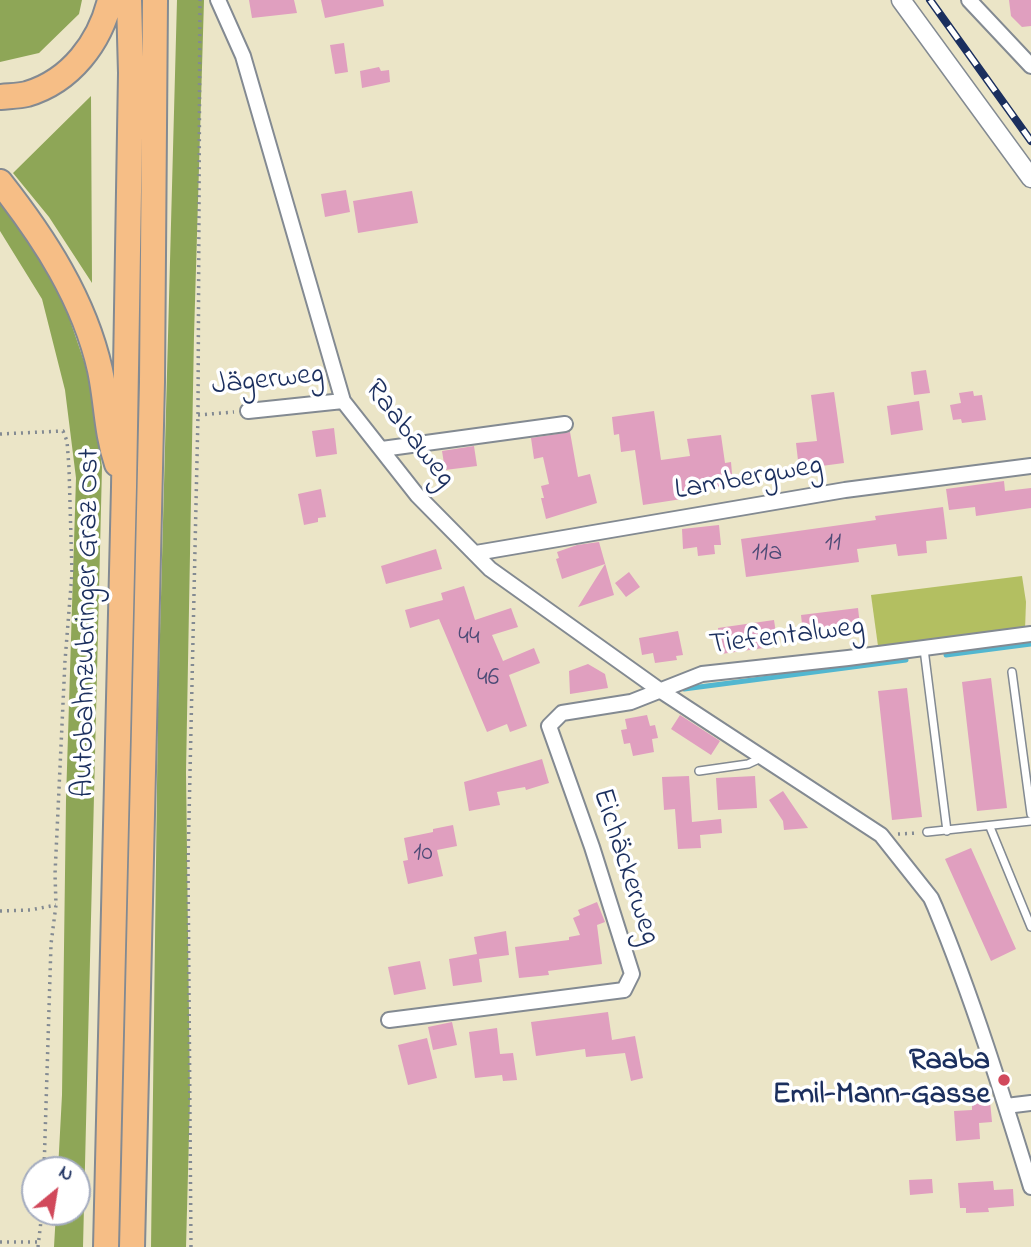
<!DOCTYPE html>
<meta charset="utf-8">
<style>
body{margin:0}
#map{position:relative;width:1031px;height:1247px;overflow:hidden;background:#ebe5c7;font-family:"Indie Flower",sans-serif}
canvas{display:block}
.north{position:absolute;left:21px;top:1156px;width:70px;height:70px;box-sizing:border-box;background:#fff;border:2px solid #a4acbf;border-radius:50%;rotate:30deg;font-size:19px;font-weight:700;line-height:28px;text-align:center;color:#1b2f5e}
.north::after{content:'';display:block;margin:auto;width:24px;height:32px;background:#d1495b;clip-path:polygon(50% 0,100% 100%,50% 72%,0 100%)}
</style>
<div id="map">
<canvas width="1031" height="1247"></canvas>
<div class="north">N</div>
</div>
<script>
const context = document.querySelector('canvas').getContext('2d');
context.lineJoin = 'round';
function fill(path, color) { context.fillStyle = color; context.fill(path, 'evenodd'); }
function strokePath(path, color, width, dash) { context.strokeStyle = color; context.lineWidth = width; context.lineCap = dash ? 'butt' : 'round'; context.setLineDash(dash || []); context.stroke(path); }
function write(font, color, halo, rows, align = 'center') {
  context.font = font + ' "Indie Flower",sans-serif'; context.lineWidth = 7; context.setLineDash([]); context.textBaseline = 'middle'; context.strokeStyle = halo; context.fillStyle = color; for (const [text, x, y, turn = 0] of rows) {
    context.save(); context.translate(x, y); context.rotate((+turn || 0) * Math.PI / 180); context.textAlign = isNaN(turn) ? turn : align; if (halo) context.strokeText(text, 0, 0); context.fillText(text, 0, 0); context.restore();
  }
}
fill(new Path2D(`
 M1022,576L1026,602L1025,630L878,646L871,595Z`), '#b3bf61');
fill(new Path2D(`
 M0,0H82L79,14L39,53L0,62Z
 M177,0H204L194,335L186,772L190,1098L186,1247H151L158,709Z
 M91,96L92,283L49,217L13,173Z
 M0,202L10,211L56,279L91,382L102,467L83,1247H54L56,1212H77V1170H58L62,1095L66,800L76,478L65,390L42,299L0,231Z`), '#8ea657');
strokePath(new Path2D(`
 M946,655L1031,644
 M684,689L906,660`), '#52b7d0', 5);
fill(new Path2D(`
 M249,0H294L297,13L252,18Z
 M321,0H383L384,6L325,18Z
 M1009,0H1031V26L1022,27L1011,16Z
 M344,43L348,72L335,74L330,45Z
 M379,67L381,71L389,70L390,82L362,88L360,71Z
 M346,190L350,212L325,217L321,194Z
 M412,191L418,223L358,233L353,201Z
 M926,370L930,393L914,395L911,372Z
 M973,391L974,396L982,395L986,420L962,423L961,419L953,420L950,405L961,403L959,393Z
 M834,392L844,463L799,469L796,443L817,441L811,395Z
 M919,401L923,430L891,435L887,406Z
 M654,411L661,460L690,456L687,439L721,435L725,463L731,462L733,485L687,490L688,498L643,505L635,450L621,452L619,434L614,435L612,417Z
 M334,428L337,454L316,457L312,431Z
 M570,432L578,477L590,474L597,503L546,519L541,498H544L541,486L549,484L543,457L534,459L531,438Z
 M474,446L477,466L445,470L442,451Z
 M1004,481L1005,491L1031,488V508L976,516L975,507L949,510L946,489Z
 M321,489L326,517L318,518V522L304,525L298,494Z
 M943,507L947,539L926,541L927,553L898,556L896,544L857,549L859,562L746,577L741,539L876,520L875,516Z
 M719,525L721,545H714L715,554L698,556L697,547L683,549L682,529Z
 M599,542L614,595L578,607L605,564L562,579L556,559L559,558L557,552L577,545Z
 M436,549L442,569L386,584L381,566Z
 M629,572L640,587L626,597L615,583Z
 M464,586L475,620L511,608L518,627L492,635L503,661L534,648L540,663L509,675L527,726L510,732L507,724L487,732L439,619L410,628L405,610L443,600L441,593Z
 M858,608L861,634L804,642L801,615Z
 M774,620L778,646L721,654L718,628Z
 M678,631L683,655L676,656L677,660L655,663L653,653L642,655L639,638Z
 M588,664L605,674L608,688L570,694L569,671Z
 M991,678L1007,808L977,811L962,682Z
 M907,688L922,817L892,820L878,691Z
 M647,715L650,726L655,725L658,738L652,739L654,752L633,756L630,743L624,744L621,730L627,729L625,719Z
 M680,715L720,741L711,755L671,729Z
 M542,759L549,783L526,790L525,787L497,792L500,805L469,811L464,782Z
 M689,776L692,822L721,819L722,833L700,835L701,848L678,849L675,809L664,810L662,777Z
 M755,776L757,808L718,810L716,778Z
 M783,791L808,828L784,830L783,821L769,800Z
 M453,825L457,846L437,850L443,876L408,884L403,861L408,860L404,838L433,832V829Z
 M971,848L1016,949L991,961L945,859Z
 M597,902L605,922L597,925L602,964L548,971L549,975L519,978L515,947L569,940V937L580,935L573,918L580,915L578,910Z
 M506,931L509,955L479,959L482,982L453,986L449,959L477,954L474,937Z
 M420,961L426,989L394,995L388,967Z
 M608,1012L612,1040L635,1036L643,1078L631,1081L625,1053L586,1057L585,1049L536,1056L531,1022Z
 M452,1022L457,1045L433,1050L428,1027Z
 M497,1028L500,1054L513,1053L517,1080L503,1081L502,1075L475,1078L469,1032Z
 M427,1038L437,1078L408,1085L398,1045Z
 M990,1101L992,1122L979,1123L980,1139L956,1141L954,1111L972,1110V1103Z
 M932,1179L933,1193L910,1195L909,1180Z
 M993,1181L994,1190L1013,1189L1014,1206L988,1208L989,1212L966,1213V1208H960L958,1183Z`), '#e09fbf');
const service = new Path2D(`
 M924,649L947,831
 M1012,672L1031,814
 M699,771L748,764L761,758
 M990,827L1031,927
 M927,832L1031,821`);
const minor = new Path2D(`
 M218,0L243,56L343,401L417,495L490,569L658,689L881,835L931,898L935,907C973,999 1002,1093 1031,1187
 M969,0L1031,66
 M248,411L343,401
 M382,449L565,424
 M476,553L845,490L1031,466
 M389,1020L624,990L632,974L592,847L549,726L562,713L631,702L702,674L848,658L1031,634
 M1006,1106L1031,1103`);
const tertiary = new Path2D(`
 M901,0L1031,178`);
const motorway = new Path2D(`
 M0,97C9,96 19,96 27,94C71,81 100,42 110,0
 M0,182C44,238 84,299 100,370C107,403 106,431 117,464
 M106,1247L124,487L131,73L129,0
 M132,1247L152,382L155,0`);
strokePath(service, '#838a92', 10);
strokePath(minor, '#838a92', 18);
strokePath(tertiary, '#838a92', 21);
strokePath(motorway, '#838a92', 28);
strokePath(new Path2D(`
 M198,415L234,412
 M0,434L63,431L67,441L69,468L72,573L65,661L55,874L56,905L51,944L44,1170
 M898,834L918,833
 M0,911L30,910L56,905
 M0,1242H38
 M38,1247L42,1212
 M191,1247L188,863L198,415L200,0`), '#838a92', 3.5, [2, 5]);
strokePath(service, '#fff', 7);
strokePath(minor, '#fff', 14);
strokePath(tertiary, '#fff', 18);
strokePath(motorway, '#f6be86', 24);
const rail = new Path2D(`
 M930,0L1031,141`);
strokePath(rail, '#1b2f5e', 8);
strokePath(rail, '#fff', 5, [16]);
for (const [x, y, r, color] of [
 [1004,1080,7,"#d1495b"]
]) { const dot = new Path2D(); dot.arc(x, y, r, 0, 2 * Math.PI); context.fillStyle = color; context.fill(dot); strokePath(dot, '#fff', 2.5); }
write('26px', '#4c4b76', null, [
 ["11",833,545],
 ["11a",767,555],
 ["44",469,639],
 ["46",488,680],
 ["10",423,855]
]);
write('30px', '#1b2f5e', '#fff', [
 ["Jägerweg",268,382,-6],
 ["Raabaweg",408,435,52],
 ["Lambergweg",749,480,-10],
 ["Autobahnzubringer Graz Ost",89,623,-89],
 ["Tiefentalweg",787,638,-7],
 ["Eichäckerweg",624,867,72]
]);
write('bold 30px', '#1b2f5e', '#fff', [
 ["Raaba",990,1063],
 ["Emil-Mann-Gasse",990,1097]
], 'right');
</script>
